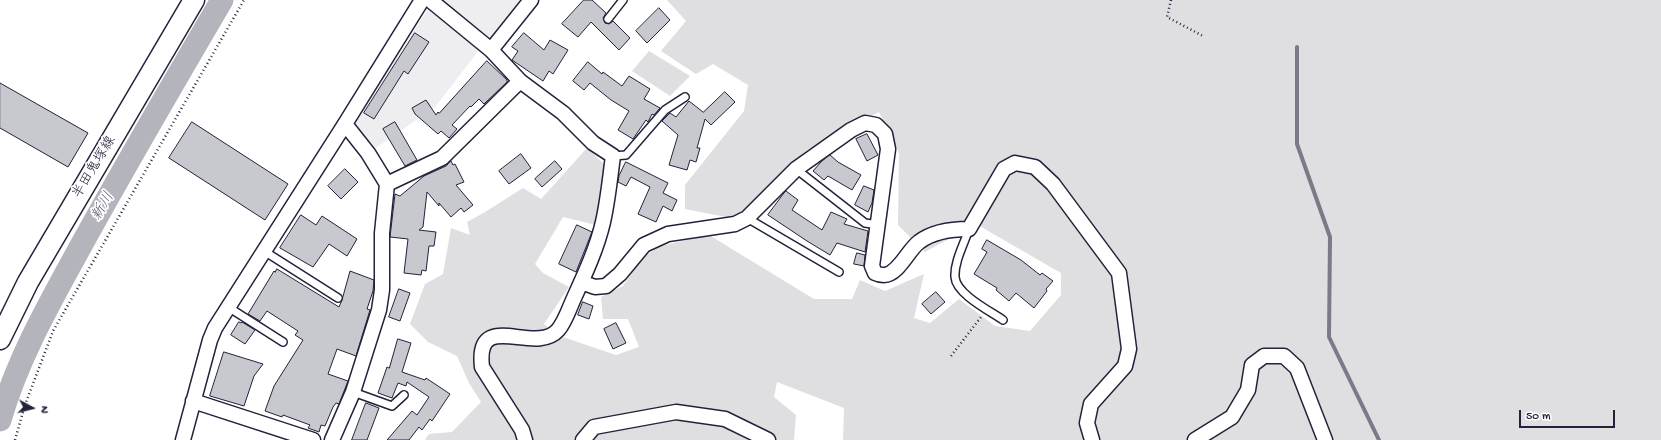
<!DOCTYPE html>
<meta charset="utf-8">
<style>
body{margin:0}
#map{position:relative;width:1661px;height:440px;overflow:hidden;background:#fff;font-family:"Gochi Hand",sans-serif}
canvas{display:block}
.north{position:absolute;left:12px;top:388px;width:40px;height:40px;-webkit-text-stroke:3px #fff;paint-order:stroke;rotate:97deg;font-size:11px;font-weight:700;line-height:16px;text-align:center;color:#22223b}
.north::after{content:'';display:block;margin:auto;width:14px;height:18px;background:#22223b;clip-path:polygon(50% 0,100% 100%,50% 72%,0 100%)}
.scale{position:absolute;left:1519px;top:410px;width:96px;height:18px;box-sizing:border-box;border:2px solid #22223b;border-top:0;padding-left:5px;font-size:12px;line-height:14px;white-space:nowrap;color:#22223b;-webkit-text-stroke:3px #fff;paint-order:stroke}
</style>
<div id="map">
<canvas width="1661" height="440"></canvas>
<div class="north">N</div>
<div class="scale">50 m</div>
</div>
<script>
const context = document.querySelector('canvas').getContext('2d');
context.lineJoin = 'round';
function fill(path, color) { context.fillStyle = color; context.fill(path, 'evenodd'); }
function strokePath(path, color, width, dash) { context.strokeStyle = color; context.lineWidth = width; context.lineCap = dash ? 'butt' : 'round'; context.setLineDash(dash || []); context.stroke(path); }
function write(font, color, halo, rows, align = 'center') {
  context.font = font + ' "Gochi Hand","Klee One",sans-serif'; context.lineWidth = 3.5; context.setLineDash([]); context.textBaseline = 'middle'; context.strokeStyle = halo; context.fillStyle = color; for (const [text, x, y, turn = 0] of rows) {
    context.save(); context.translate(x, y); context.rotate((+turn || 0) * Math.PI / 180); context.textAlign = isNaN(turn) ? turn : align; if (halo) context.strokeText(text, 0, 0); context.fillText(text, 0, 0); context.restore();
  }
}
fill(new Path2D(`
 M434,0H529L491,45L486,41L436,106L376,148L353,124Z`), '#eeeef1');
fill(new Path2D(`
 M667,0H1661V440H843L844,408L777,382L774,397L796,415L794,440H425L429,434L452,432L481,402L469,383L457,356L428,342L410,324L425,284L443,274L451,228L470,235L467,222L485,212L523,188L541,199L587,148L608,168L596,225L563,217L535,264L543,273L569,287L544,324L560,336L616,355L639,347L628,319H603L601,297L623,286L643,257L660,246L709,235L814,299H852L860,280L885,291L924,274L914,318L930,323L959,299L995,326L1030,331L1061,295V273L976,224L925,252L898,225L899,153L879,112L807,150L736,219L685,209V185L744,111L748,85L713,64L696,74L661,51L686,21Z
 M649,51L690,76L670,96L632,71Z`), '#dfdfe2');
strokePath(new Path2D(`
 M1297,47V144L1330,237L1329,337L1379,440`), '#7a7a88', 4);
strokePath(new Path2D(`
 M0,420C18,357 52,299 83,242C128,161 175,80 222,0`), '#b4b4bc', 23);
const building = new Path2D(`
 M584,0H592L606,13L603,18L605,23L609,24L613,21L630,38L619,50L591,22L578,37L562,24Z
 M659,8L670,20L647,43L636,31Z
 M415,33L429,42L408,74L404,71L374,119L364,113Z
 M524,33L544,50L550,40L568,50L553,74L549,71L543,81L512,60L518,51L512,47Z
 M487,61L507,80V82L484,104L479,99L471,107L470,106L452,125L457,129L449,138L441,131L438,134L415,114L412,108L426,100L436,115L438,112L439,113Z
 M588,62L602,74L603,72L622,86L629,76L650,89L644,99L660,108L654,115L652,114L648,122L646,120L633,139L618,130L629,111L611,100L590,83L584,90L573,81Z
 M0,83L88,133L68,167L0,128Z
 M725,92L735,102L711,125L705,119L697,148H700L696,162L690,160L687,170L669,165L678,135L662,121L670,113L676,117L689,101L703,112Z
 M192,122L288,184L265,220L169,158Z
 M395,122L417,160L405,166L383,129Z
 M867,134L878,155L867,161L856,139Z
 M521,154L531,168L509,184L499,171Z
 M830,155L838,162L861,175L852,190L828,176L824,180L813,171L821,162Z
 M451,161L453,165L455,164L464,182L456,185L473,205L464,212L461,208L451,217L439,203V206L427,192L423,227L419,230L436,232L434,246H429L426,271L422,270L421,275L404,273L408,239L390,237L395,194L400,196L424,176L446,166Z
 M555,161L562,169L542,187L535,179Z
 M626,162L668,183L663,193L677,200L672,211L663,206L656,222L638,214L650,187L631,177L626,186L618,182L619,176Z
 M345,169L358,182L341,199L328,186Z
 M864,186L874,190L872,203L868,212L855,205Z
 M786,191L798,200L792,210L822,230L831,212L847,219L844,224L868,231L865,252L837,243L830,255L807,241L768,215Z
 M301,215L316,225L322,216L357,239L347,256L329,244L313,267L280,248Z
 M577,225L592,232L576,272L559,264Z
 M987,240L1021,260L1040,275L1042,273L1053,281L1046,289L1047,291L1034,308L1016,293L1009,301L996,290L997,288L974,274L987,252L982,249Z
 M857,253L865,255L864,266L854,264Z
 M277,269L339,307L342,300L350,271L374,280L373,291L367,309L370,310L356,356L337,349L328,374L348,381L339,404L336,403L333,407L325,426L321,425L319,432L308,428L310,425L283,415L282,417L265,411L274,386L303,340L295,335L298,331L267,311L260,321L248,314L274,271L275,272Z
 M399,289L410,293L400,321L389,317Z
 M936,292L945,302L931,314L922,304Z
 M583,302L593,306L589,319L578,315Z
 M239,322L241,323L242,322L255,330L245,344L231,335Z
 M616,323L626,343L613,349L604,329Z
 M398,339L411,343L402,372L425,380L426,378L450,394L432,421L430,419L422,430L419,427L409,440H387L412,411L417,415L429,397L407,382L406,386L398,383L392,398L378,393L387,367L389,368Z
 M224,352L263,364L254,376L244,406L210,396Z
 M366,403L379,408L367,440H352Z`);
fill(building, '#c8c8cf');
strokePath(building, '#22223b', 1);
const service = new Path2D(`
 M608,19L623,0
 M613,156L626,155L665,110L685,97
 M796,169L865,223L878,225
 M747,218L839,272
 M969,229C964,244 954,262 955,277C956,294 990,311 1003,320
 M264,251L338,298
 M228,307L283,342
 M353,392L392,406L404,395`);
const minor = new Path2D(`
 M430,0L491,50L520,81L563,113L593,143L613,156C610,178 608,200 603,222C597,248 585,274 574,298C569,309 565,322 558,330C535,356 475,308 482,367L522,430L525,440
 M491,50L531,0
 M387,184L442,158L520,81
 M581,282L595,287L606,286L620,274L644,245L668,234L735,224L747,218L796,169L851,130L865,123L876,125L885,134L888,149L872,266L875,273C877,274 881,275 884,275C898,275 908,250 919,242C932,232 952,229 969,229L1004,169L1015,163L1035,167L1053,184L1119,273L1129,349L1125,366L1091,404L1087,423L1092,440
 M193,401L313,440
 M183,440L210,340L215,328L345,124L422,0
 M332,440L353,392L379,310L382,290V233L387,184L368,153L345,124
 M583,440L594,427L676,412L725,419L768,440
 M1195,440L1232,417L1248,390L1252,365L1264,356H1284L1297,368L1325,440`);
const secondary = new Path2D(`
 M0,339L28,282L194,0`);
strokePath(service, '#22223b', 10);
strokePath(minor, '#22223b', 17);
strokePath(secondary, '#22223b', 23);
strokePath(new Path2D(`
 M1171,0L1167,17L1203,36
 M951,356L981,317
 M15,440L25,405L53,331L244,0`), '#22223b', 2.5, [1, 3]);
strokePath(service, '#fff', 7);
strokePath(minor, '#fff', 14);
strokePath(secondary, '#fff', 20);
write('14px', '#22223b', '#fff', [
 ["半田鬼塚線",95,168,-59]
]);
write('italic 15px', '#5c5c6f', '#fff', [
 ["新川",104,207,-60]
]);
</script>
